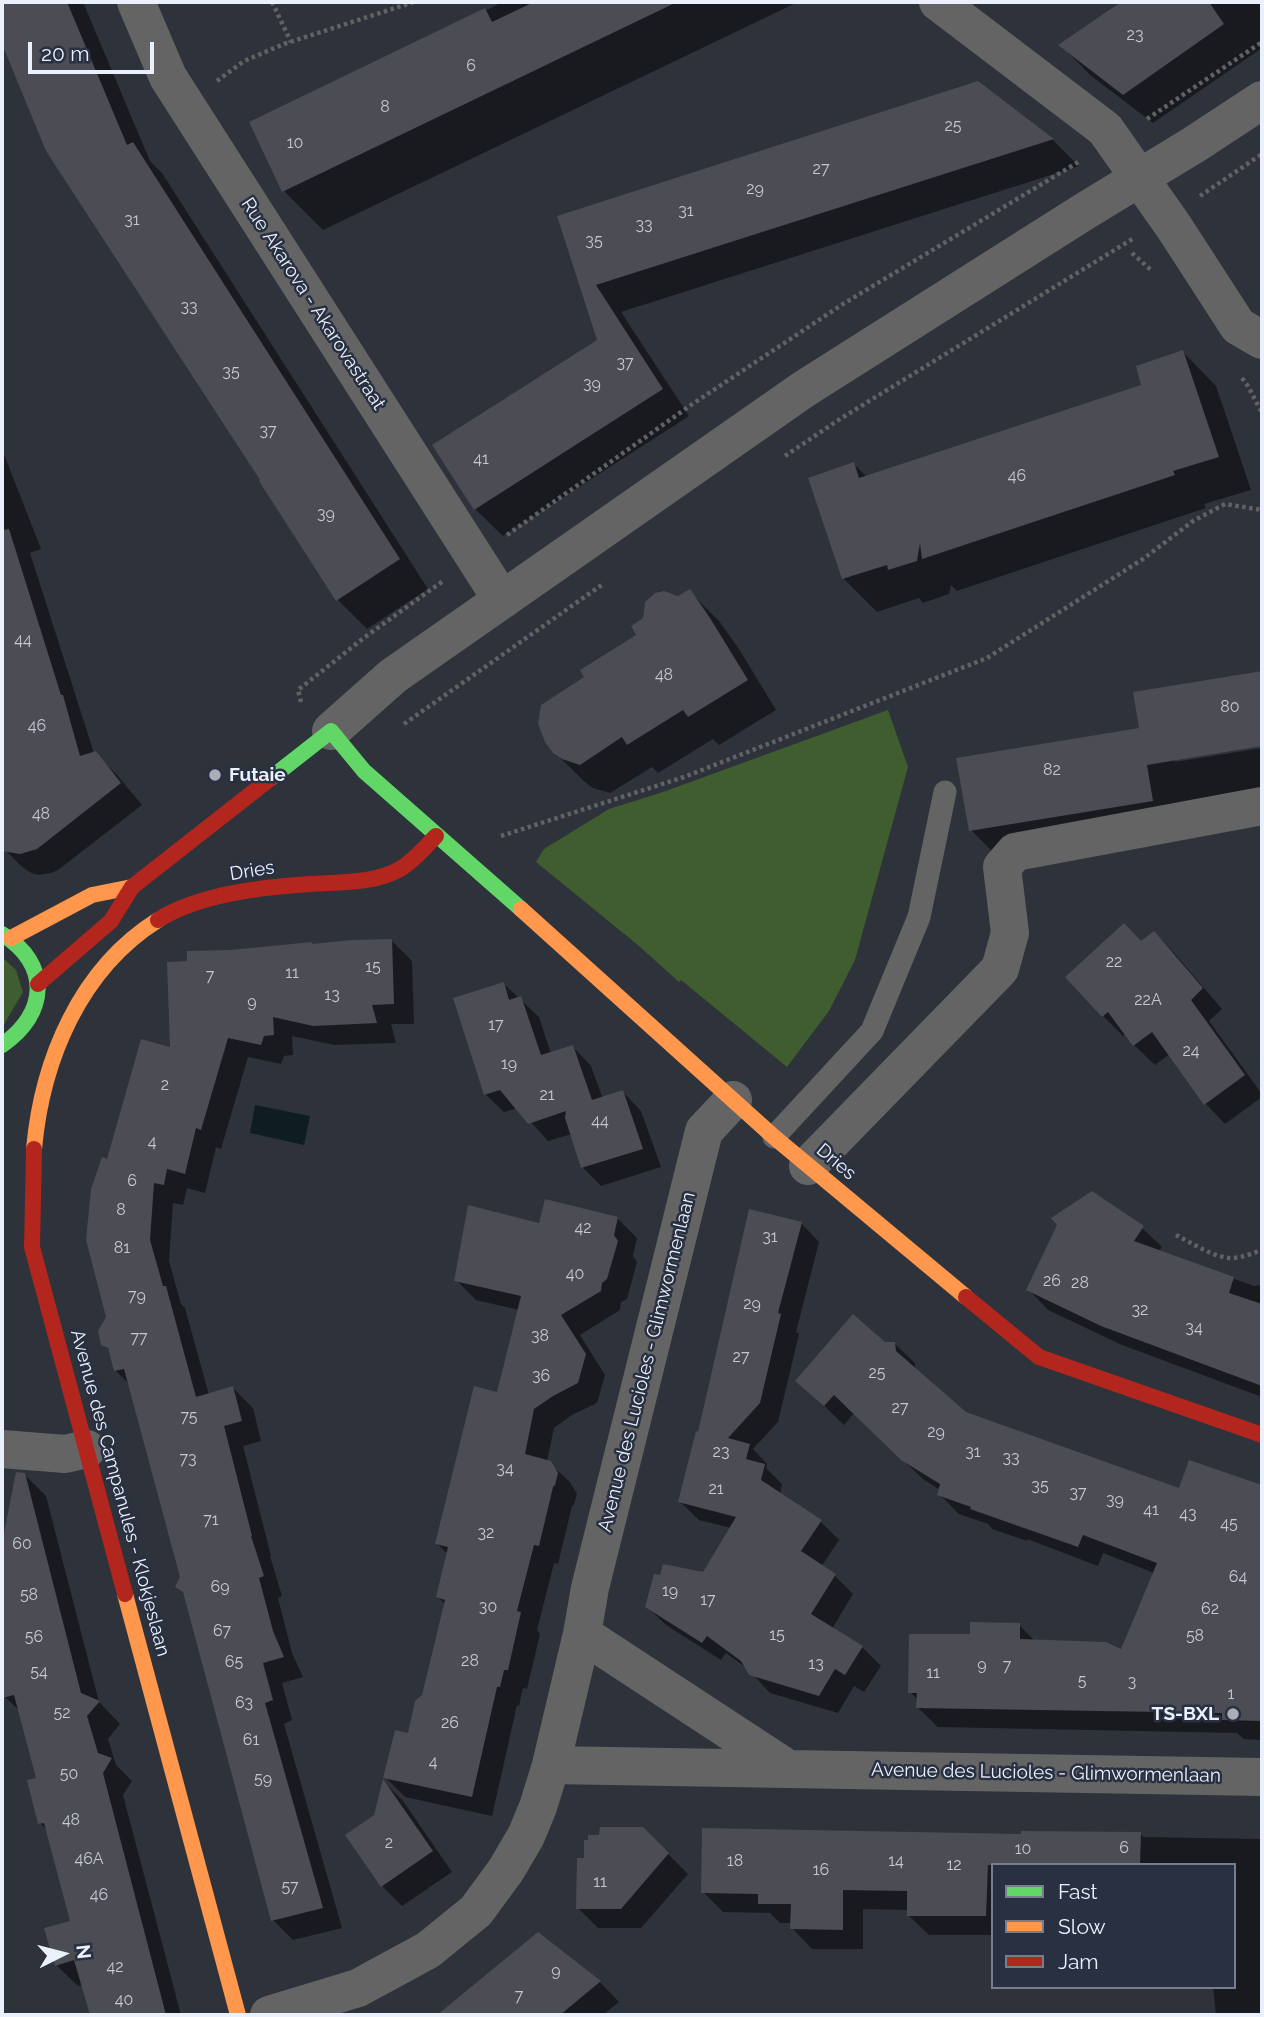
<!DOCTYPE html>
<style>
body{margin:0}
#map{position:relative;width:1264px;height:2017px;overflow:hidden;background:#2e323b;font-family:Raleway,sans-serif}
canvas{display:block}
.frame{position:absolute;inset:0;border:4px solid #ebf1fc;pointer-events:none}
.legend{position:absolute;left:991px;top:1863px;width:245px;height:126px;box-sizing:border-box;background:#283041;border:2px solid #767d8c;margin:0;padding:9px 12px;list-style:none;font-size:21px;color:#ebf1fc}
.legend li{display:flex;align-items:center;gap:14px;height:35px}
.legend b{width:35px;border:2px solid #767d8c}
.north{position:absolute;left:28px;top:1919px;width:70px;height:70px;-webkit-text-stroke:5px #283041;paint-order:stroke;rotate:84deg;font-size:19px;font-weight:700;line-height:28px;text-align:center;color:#ebf1fc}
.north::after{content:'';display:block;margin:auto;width:24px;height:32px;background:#ebf1fc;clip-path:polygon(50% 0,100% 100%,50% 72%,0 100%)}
.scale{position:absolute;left:28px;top:42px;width:126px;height:32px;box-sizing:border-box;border:4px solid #ebf1fc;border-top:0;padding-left:9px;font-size:21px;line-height:24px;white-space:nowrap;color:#ebf1fc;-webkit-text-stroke:5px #283041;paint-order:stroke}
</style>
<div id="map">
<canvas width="1264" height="2017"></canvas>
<div class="frame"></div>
<ul class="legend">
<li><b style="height:9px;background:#63d668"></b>Fast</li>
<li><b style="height:9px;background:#ff974d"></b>Slow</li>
<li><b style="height:9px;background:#b3261e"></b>Jam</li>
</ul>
<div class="north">N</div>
<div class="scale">20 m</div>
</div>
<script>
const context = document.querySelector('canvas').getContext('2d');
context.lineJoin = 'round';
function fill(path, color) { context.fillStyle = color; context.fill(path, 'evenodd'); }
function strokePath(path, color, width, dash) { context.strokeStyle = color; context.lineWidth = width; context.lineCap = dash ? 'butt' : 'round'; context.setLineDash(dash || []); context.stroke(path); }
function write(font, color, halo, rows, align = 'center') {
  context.font = font + ' Raleway,sans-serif'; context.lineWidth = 5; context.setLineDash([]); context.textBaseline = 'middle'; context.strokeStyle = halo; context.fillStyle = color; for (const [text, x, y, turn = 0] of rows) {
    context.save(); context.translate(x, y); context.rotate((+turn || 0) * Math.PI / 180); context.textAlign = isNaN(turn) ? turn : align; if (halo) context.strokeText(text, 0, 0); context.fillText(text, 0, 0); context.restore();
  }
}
fill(new Path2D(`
 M888,710L908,767L855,960L829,1011L787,1067L681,980L679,982L639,946L536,862L544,849L609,809L663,792Z
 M2,957L16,970L23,992L2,1028Z`), '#3f5d2e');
fill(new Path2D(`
 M255,1105L310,1116L304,1145L250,1133Z`), '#0e1d22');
fill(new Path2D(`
 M2,2H83L150,161L162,173L428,589L367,629L337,599L48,150L2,39Z
 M503,2H798L323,230L284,191L252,123Z
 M1123,2H1262V48L1153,123L1090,75L1061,45Z
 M978,83L1053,140L1079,166L621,312L689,416L503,536L475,509L599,340L559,217Z
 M1183,352L1216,386L1251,490L1204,504L1206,508L957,591L951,585L949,594L923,603L919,598L877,612L843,578L854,464L867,477L1143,386Z
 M2,449L41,549L30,553L94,753L117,775L142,805L58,870L51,873L39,875L31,873L21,866L2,847Z
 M689,591L719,621L739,649L776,710L719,745L713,739L658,773L652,767L610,793L593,788L585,782L554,752L587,678Z
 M1262,673V744L1175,759V762L1262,748V790L1009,868L971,830L1141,729L1135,694Z
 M1154,933L1174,953L1222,1009L1209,1021L1262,1094V1097L1225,1124L1205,1103L1170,1054L1155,1065L1134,1045L1126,1033L1123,1036L1103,1016L1142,943Z
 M392,941L412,961L414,1024H391L396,1043L334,1045L292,1036L293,1055L284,1056L281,1064L248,1057L221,1149L216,1147L205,1193L187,1188L183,1205L173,1203L169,1261L181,1304L185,1308L209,1395L233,1388L253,1408L261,1441L243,1446L271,1556H270L282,1596L278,1598L292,1653L303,1677L282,1683L292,1720L284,1724L342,1928L293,1940L273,1920L185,1594L177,1586L181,1578L130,1385L115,1370L111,1352L103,1344L107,1318L108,1161L172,1049L313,946Z
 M504,984L539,1017L551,1054L573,1047L591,1066L603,1099L623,1092L641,1111L661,1167L601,1186L582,1167L572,1134L548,1141L518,1108L504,1112L485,1094Z
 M618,1219L637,1238L633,1256L637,1262L627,1299L621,1302L620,1310L580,1335L605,1375L597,1403L572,1415L554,1428L547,1461L570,1482L577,1494L574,1505L572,1506L558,1564L554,1563L537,1630L540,1634L527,1689L523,1688L519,1706L517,1705L492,1816L405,1797L385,1777L409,1735L424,1696L446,1605L438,1597L448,1554L437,1544L499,1394L519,1310L476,1300L456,1280L541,1225Z
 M801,1223L819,1242L796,1332L799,1334L778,1422L753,1449L767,1464L766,1468L782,1484L780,1495L821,1522L839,1540L821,1567L835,1576L853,1594L832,1629L862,1647L881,1666L864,1692L854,1686L838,1713L770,1693L748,1669L726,1653L721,1660L666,1625L647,1607L704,1574L731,1528L699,1520L680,1502Z
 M1142,1228L1162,1247L1159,1252L1254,1286L1262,1285V1397L1122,1345L1048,1310L1029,1290Z
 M885,1344H895L915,1363V1370L966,1414L1180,1490L1190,1462L1262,1487V1740L1244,1739L1237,1733L938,1727L918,1708V1700L910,1692L971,1636L1019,1625L1035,1641L1122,1652L1154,1573L1103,1553L1098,1566L1027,1539V1541L992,1529L988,1524L959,1514L939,1494L940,1490L923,1479L854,1413L844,1425L798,1381Z
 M24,1474L46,1496L99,1702L120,1724L108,1739L116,1765L132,1781L123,1795L181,2015H92L83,1985L78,1986L56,1965L72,1922L48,1831L40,1823L38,1779L21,1712L5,1697L2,1684V1547L4,1545Z
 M384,1782L403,1801L452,1872L402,1906L382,1886L376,1816Z
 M643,1829L688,1874L641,1928H598L578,1908Z
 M1140,1834L1144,1837L1262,1839V2015H1216L1213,1987H1234V1865H993V1935H929L908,1915L909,1910L863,1909V1949H812L792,1928V1923H780L770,1913L723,1912L703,1892L1023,1836Z
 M538,1934L600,1982L619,2002L603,2015H440Z`), '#0007');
fill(new Path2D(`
 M2,2H67L127,145L133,142L400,559L336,601L259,481L260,480L46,151L2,44Z
 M534,2H677L282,192L249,122L485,8L492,22Z
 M1121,2H1209L1224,24L1123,95L1058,45Z
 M978,81L1054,139L596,285L663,389L474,510L432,445L597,340L557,216Z
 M1183,350L1219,457L1173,471L1175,475L922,559L920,543L917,561L888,570L887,565L842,579L808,478L854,462L859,478L1141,385L1136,366Z
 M9,529L61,695H63L80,756L96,751L121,783L37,849L20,854L2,851V530Z
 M690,589L710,618L748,680L688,717L683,710L627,745L622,737L580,765L562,759L553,753L545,742L540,729L538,723L541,705L584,677L580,670L636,635L631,626L643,618L645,602L655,593L664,591L678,596Z
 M1262,671V746L1147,765L1153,801L969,831L956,758L1139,728L1133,692Z
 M1124,923L1141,941L1154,931L1203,988L1191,1000L1245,1075L1204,1105L1152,1032L1133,1046L1108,1012L1102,1017L1065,977Z
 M392,939L394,1004L372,1005L377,1023L313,1026L273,1017L274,1035L264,1036L261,1045L228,1038L201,1130L196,1128L185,1174L167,1169L164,1185L154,1183L150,1240L163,1286H166L196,1397L233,1386L242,1421L224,1426L252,1536H251L264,1576L259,1578L273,1631L284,1657L263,1663L273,1700L265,1703L323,1908L271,1921L183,1592L175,1587L180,1577L124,1369L114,1371L108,1348L101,1345L98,1331L106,1317L86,1240L91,1189L102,1157L107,1159L141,1039L170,1047L167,962L187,961V951L230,950L312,942V944L351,940Z
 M504,982L509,1000L521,996L541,1055L573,1045L592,1100L623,1090L643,1149L581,1168L565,1118L566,1111L528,1124L500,1090L484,1095L453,998Z
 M1092,1191L1144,1226L1134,1241L1234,1277L1229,1293L1262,1304V1386L1101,1326L1026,1290L1057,1225L1051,1218Z
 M545,1199L618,1217L614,1235L618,1241L607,1279L602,1283L601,1291L561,1315L586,1354L578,1383L553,1396L534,1409L525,1454L551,1461L558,1473L555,1485L553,1487L539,1546L534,1545L517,1611L521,1612L508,1670H504L500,1687H497L472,1797L383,1778L395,1730L408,1733L415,1701L422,1695L445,1600L436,1597L448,1547L435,1544L474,1386L497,1392L521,1296L454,1281L468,1205L539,1223Z
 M749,1209L802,1222L778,1313L781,1314L760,1403L728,1438L750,1444L746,1459L765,1464L761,1480L822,1520L801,1551L836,1574L811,1614L863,1646L845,1675L835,1669L819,1696L749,1675L741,1661L707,1636L702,1643L645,1607L654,1574L660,1575L663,1564L703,1572L736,1517L678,1502L696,1431L698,1432Z
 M853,1314L885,1342H895L896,1351L966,1412L1179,1488L1189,1460L1262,1485V1721L1222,1720V1713L916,1708L917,1693H908L909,1634H970V1622L1020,1623V1639L1106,1642L1121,1649L1157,1563L1083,1535L1078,1547L970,1509L971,1507L937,1495L940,1484L901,1460L834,1395L824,1406L795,1381Z
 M16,1472L25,1473L81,1693L100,1701L87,1716L98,1753L112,1758L103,1773L166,2015H90L74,1960L55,1966L44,1928L70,1921L44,1823L38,1824L27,1780L36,1778L14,1695L2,1698V1543Z
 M383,1779L433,1851L381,1887L345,1835L374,1815Z
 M600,1827H643L669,1853L621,1909H576L577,1858H584V1840H588V1835H599Z
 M702,1828L1021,1834V1831L1141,1832L1140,1865H988L986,1916H907V1891L843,1890V1930L790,1929L791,1904H758V1894L701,1893Z
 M538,1932L601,1981L560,2015H437Z`), '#4b4c54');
strokePath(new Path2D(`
 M272,2L291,42
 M217,81L244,61L284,44L414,2
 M1147,119L1262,42
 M1200,196L1262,154
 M1132,253L1151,270
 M1242,378L1248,386L1262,413
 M785,456L840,419L1134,238
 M507,535L691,405L843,304L1080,161
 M301,702L298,690L365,637L443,581
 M404,724L603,584
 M501,836L684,777L987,658L1143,559L1193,521L1225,504L1262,510
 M1262,1060V1062
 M1176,1235C1192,1243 1211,1256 1229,1258C1240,1259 1252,1253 1262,1250`), '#616264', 4.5, [3.5, 3.5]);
strokePath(new Path2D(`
 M774,1137L872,1031L919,917L945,792`), '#656464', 23);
strokePath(new Path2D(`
 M136,2L168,77L502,600
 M938,2L1105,129L1174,227L1238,326L1262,340
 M331,731L393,676L804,389L1085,211L1195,144L1262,100
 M808,1166L1000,969L1010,933L1002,867L1015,852L1262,806
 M2,1449L65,1454L87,1449
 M582,1634L788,1769
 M551,1765L1262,1777
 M269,2015L358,1988L428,1950L476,1911L506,1870L526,1836L538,1807L551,1765L582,1634L590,1588L704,1131L733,1100`), '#656464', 38);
strokePath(new Path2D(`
 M271,778L331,731L364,771L521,909
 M2,934C51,964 48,1014 2,1045`), '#63d668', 16);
strokePath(new Path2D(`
 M521,909L774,1137L966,1297
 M11,938L92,895L132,887
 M34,1149C42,1060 80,969 158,920
 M125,1594L238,2015`), '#ff974d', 16);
strokePath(new Path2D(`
 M158,920C199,894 263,887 310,884C339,882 374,884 400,869C414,861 425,847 436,836
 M38,984L111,921L132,887L271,778
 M34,1149L32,1247L125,1594
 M966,1297L1039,1357L1262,1435`), '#b3261e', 16);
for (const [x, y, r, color] of [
 [215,775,7,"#a9aeb8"],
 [1233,1714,7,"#a9aeb8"]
]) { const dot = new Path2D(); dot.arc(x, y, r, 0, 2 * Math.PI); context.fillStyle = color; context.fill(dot); strokePath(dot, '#283041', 2.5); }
write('16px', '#c3c8d2', null, [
 ["23",1135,35],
 ["6",471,66],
 ["8",385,107],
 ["25",953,126],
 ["10",295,143],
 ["27",821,169],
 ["29",755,189],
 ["31",686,211],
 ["31",132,220],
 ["33",644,225],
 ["35",594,241],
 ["33",189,307],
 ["37",625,363],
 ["35",231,372],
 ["39",592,384],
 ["37",268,431],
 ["41",481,459],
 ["46",1017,476],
 ["39",326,514],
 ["44",23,640],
 ["48",664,675],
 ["80",1230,707],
 ["46",37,726],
 ["82",1052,770],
 ["48",41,814],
 ["22",1114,962],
 ["15",373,967],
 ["11",292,973],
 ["7",210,976],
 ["13",332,995],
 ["22A",1148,1000],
 ["9",252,1002],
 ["17",496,1025],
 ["24",1191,1051],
 ["19",509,1064],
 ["2",165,1085],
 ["21",547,1095],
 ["44",600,1121],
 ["4",152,1142],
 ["6",132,1181],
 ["8",121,1210],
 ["42",583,1228],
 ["31",770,1237],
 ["81",122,1248],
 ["40",575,1274],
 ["26",1052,1281],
 ["28",1080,1283],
 ["79",137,1296],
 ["29",752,1304],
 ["32",1140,1310],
 ["34",1194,1328],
 ["38",540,1336],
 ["77",139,1338],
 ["27",741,1357],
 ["25",877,1373],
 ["36",541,1376],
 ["27",900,1408],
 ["75",189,1417],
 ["29",936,1432],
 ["23",721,1452],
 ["31",973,1452],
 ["33",1011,1458],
 ["73",188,1459],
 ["34",505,1469],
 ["35",1040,1486],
 ["21",716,1489],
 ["37",1078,1493],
 ["39",1115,1500],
 ["41",1151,1510],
 ["43",1188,1514],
 ["71",211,1520],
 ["45",1229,1524],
 ["32",486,1533],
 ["60",22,1544],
 ["64",1238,1577],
 ["69",220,1587],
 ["19",670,1591],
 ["58",29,1595],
 ["17",708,1600],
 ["30",488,1607],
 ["62",1210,1609],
 ["67",222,1631],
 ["15",777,1635],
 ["58",1195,1636],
 ["56",34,1637],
 ["28",470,1661],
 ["65",234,1662],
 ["13",816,1664],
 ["9",982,1665],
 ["7",1007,1666],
 ["54",39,1672],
 ["11",933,1673],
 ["5",1082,1681],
 ["3",1132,1682],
 ["1",1231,1694],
 ["63",244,1703],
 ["52",62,1713],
 ["26",450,1723],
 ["61",251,1740],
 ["4",433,1762],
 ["50",69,1774],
 ["59",263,1779],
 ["48",71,1820],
 ["2",389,1843],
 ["6",1124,1848],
 ["10",1023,1849],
 ["46A",89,1859],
 ["18",735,1861],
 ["14",896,1861],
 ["12",954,1865],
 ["16",821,1870],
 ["11",600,1882],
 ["57",290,1887],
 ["46",99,1895],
 ["42",115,1967],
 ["9",556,1971],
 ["7",519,1996],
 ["40",124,2000]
]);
write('19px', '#ebf1fc', '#283041', [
 ["Rue Akarova - Akarovastraat",313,304,57],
 ["Dries",252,871,-9],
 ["Dries",836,1162,40],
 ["Avenue des Lucioles - Glimwormenlaan",647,1362,-76],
 ["Avenue des Campanules - Klokjeslaan",120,1493,75],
 ["Avenue des Lucioles - Glimwormenlaan",1046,1773,1]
]);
write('bold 19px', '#ebf1fc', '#283041', [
 ["Futaie",229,775],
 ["TS-BXL",1219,1714,"right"]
], 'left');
</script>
